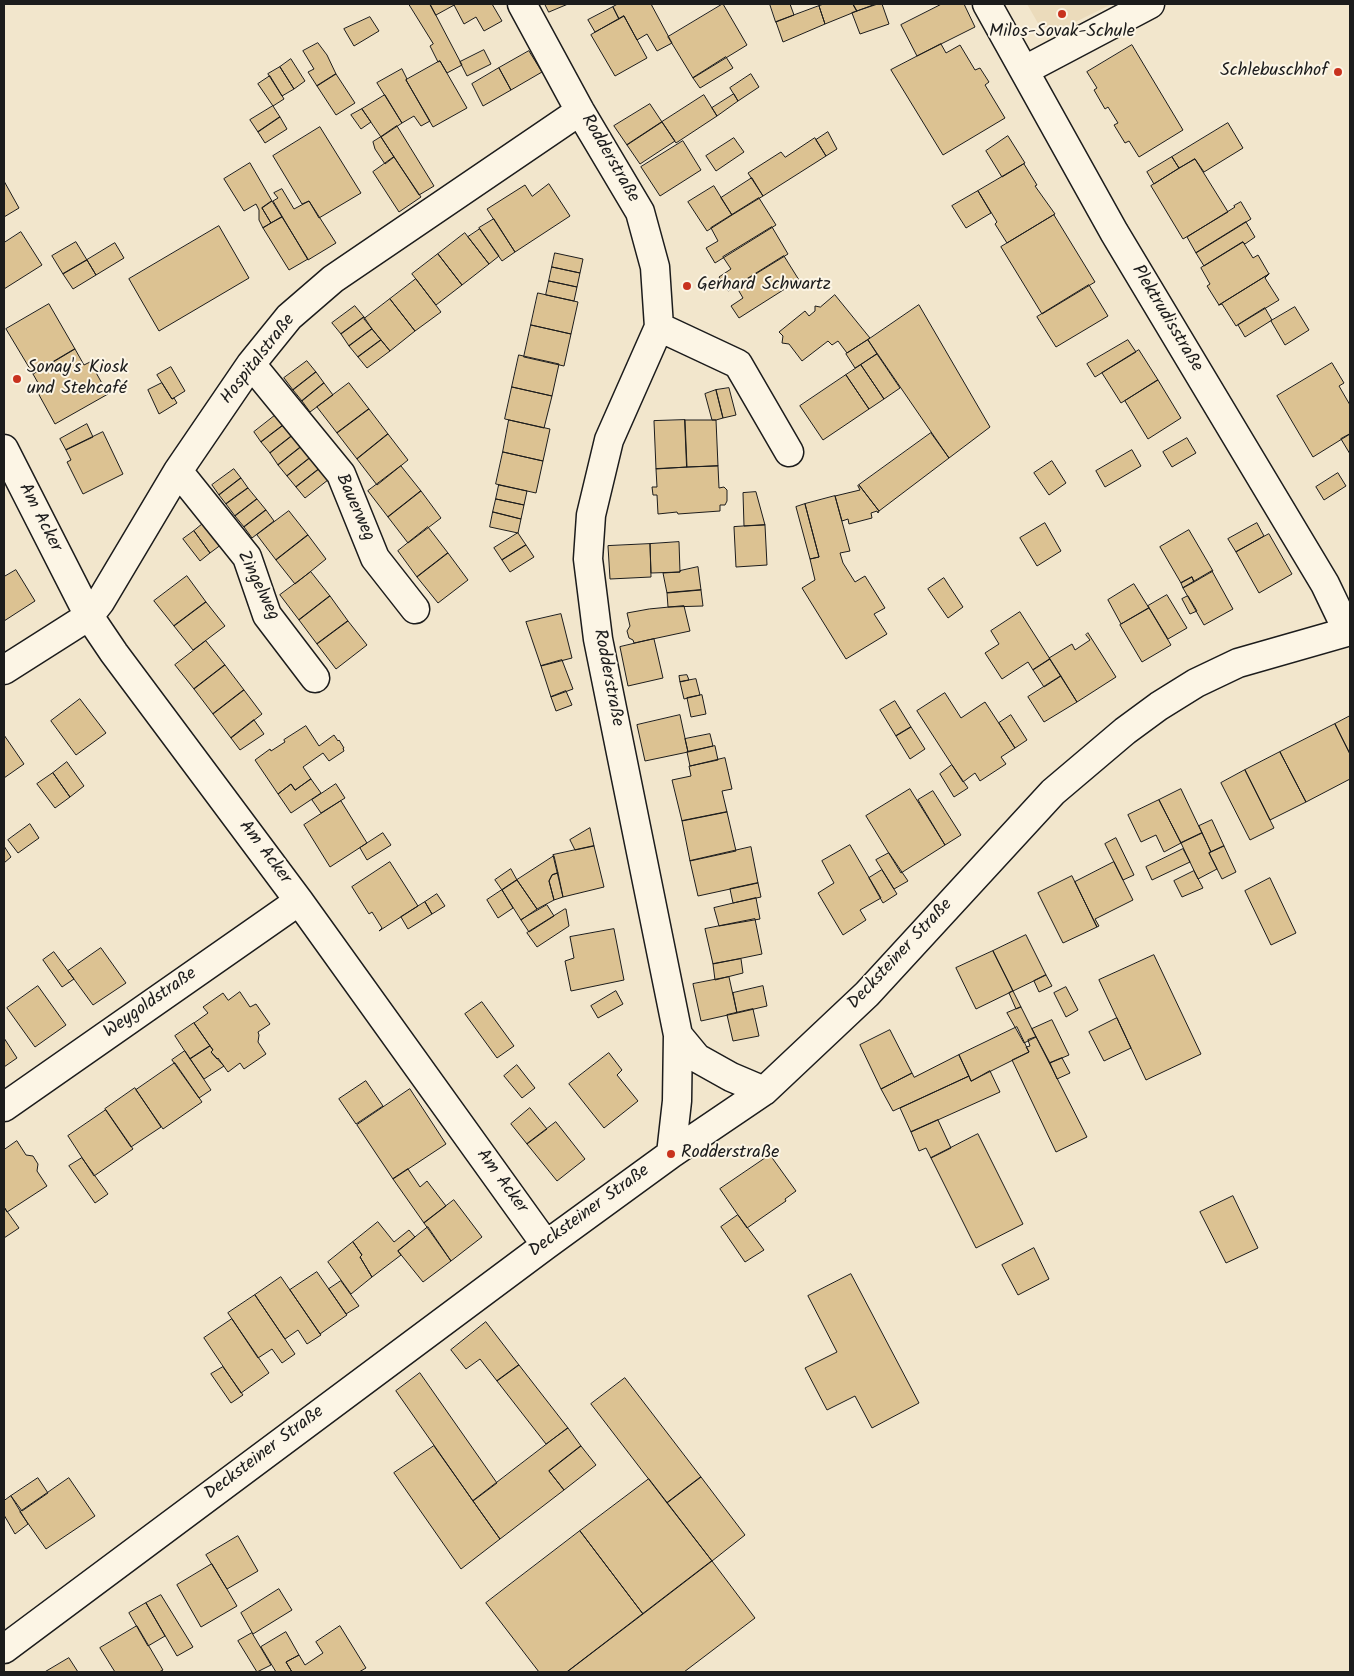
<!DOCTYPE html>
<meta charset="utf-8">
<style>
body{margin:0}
#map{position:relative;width:1354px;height:1676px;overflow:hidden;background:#f2e6cc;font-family:Kalam,sans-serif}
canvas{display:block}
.frame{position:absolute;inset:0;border:5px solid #1c1c1c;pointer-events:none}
</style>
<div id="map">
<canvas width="1354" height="1676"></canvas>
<div class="frame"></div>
</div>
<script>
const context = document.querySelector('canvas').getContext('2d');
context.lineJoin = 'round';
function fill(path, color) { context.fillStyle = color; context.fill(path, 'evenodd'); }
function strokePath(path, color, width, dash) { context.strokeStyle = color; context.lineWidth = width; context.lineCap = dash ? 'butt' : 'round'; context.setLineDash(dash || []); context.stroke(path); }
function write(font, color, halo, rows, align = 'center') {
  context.font = font + ' Kalam,sans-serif'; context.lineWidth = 4; context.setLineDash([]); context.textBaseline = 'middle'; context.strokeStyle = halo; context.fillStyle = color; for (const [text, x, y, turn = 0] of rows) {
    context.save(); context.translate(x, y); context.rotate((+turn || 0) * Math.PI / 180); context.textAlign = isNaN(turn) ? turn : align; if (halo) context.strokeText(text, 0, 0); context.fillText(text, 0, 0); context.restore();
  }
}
fill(new Path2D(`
 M1027,4H1112L1057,31L1039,25Z`), '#ebdbbb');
const building = new Path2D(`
 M409,4H430L462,65L447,73L440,61L438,62L430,46L433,44Z
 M430,4H456L436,15Z
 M456,4H492L502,21L484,31L476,17L464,24L454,5Z
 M545,4H568L549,12Z
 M618,4H651L672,43L657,51L647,34L637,40L624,16L619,19L613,7Z
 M723,4L747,45L693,78L668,37Z
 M770,4H790L794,15L776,22Z
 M824,4H853L857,11L825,24L819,6Z
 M853,4H873V5L857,11Z
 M878,4H882L889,24L860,34L852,13Z
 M942,4H964L975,27L917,56L901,25Z
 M819,6L825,24L783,42L776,22Z
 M613,7L619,19L595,32L588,20Z
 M624,16L647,58L615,76L591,35Z
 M370,17L379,31L354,46L344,29Z
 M318,43L327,55L336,74L317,86L308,72L314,69L303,51Z
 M941,44L946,53L960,45L975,70L980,68L989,82L985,85L1005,118L943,155L891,70Z
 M1132,45L1183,130L1139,157L1129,141L1125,143L1114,125L1118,123L1108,107L1105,109L1094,90L1097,88L1087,72Z
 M484,50L491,64L467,76L460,62Z
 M529,51L542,72L511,90L499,68Z
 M726,57L733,68L700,88L693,78Z
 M291,59L305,81L294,89L280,67Z
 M440,61L467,108L433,127L406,80Z
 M280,67L294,89L282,96L268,74Z
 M499,68L511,90L483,106L472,84Z
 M402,69L407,79L406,80L430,121L421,126L414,116L402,123L377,83Z
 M336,74L355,103L336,115L317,86Z
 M751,74L759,87L738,101L730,88Z
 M270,76L284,99L273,106L258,84Z
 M734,94L738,101L717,116L712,108Z
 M385,95L402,123L381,137L362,109Z
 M704,95L717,116L676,143L662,122Z
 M650,104L662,122L627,145L614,126Z
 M273,106L280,117L258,132L250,120Z
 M362,109L371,122L361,129L351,115Z
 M280,117L287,129L265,143L258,132Z
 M662,122L675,141L640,164L627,145Z
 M1228,123L1243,148L1204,172L1195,159L1179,168L1172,157Z
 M397,126L434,186L419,195L381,137Z
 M320,127L361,193L319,218L309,201L302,204L273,156Z
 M828,132L837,149L826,156L816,140Z
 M1008,136L1025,163L1002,177L986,151Z
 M381,137L394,157L385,164L375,149L373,142Z
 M734,138L744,152L716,171L706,156Z
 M815,138L826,156L763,196L748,173L781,152L785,157Z
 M683,141L701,170L660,196L641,167Z
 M394,157L421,197L399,212L373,172Z
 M1172,157L1179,168L1154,184L1147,172Z
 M1195,159L1228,212L1183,239L1151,186Z
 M250,163L272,201L262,208L271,223L263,228L259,220V210L256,204L244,211L224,179Z
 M1024,164L1037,185L1035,186L1055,214L1007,243L995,224L997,222L978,191Z
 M752,178L763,196L732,215L721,198Z
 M4,181L19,208L4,217Z
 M549,184L570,216L515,252L487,209L525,185L532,196Z
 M714,186L732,215L707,231L688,202Z
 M282,189L294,209L309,201L336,243L308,260L273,201L278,198L274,193Z
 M978,191L991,213L966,228L952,206Z
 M759,198L776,225L715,263L706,248L718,241L711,228Z
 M272,201L282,217L271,223L262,208Z
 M1241,202L1251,219L1196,253L1187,237L1235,207L1234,206Z
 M1054,215L1095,282L1042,314L1001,247Z
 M282,217L308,259L289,270L263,228Z
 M494,219L515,252L502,261L479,228Z
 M1246,222L1255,237L1245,244L1243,242L1204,266L1196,253Z
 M219,226L249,278L159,331L129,279Z
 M772,227L788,254L728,291L719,277L731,269L723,257Z
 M480,229L499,256L489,264L468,237Z
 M21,232L42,265L4,289V243Z
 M465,233L489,264L462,285L438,254Z
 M76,242L87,260L63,274L52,256Z
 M1243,242L1253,258L1258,255L1269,274L1219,305L1207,286L1210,284L1201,268Z
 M115,243L124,258L96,275L87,260Z
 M555,253L583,259L580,273L552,267Z
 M438,254L462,285L436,305L412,274Z
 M784,256L799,280L739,318L731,306L743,298L736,286Z
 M87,260L96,275L73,289L63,274Z
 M552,267L580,273L577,287L549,281Z
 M1269,274L1265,278L1279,300L1236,326L1222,304L1219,305Z
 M416,279L441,312L415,331L390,299Z
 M549,281L577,287L574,301L546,295Z
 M1089,285L1108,316L1056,347L1037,317Z
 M538,293L578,302L571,334L531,325Z
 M835,295L870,338L847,353L838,341L832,345L828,341L802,361L789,344L782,343L783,336L779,332L805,311L809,316L815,311V306L820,307Z
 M390,299L415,331L390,351L364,319Z
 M49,304L75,349L33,374L6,329Z
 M919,305L990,427L949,458L868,340Z
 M355,306L364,317L341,334L332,323Z
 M1295,307L1309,330L1285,345L1271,321Z
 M1265,308L1272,320L1245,337L1238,325Z
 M364,317L372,329L349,346L341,334Z
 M531,325L571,334L564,366L524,357Z
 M372,329L381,340L358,357L349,346Z
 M381,340L390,351L367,368L358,357Z
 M868,340L877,354L855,368L846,354Z
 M1128,340L1136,352L1095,377L1087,364Z
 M75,349L84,365L90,362L108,394L55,424L38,393L42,390L33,374Z
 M1139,350L1158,380L1121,403L1102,373Z
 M877,354L900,388L884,399L861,365Z
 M519,355L559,364L552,396L512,387Z
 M307,361L316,372L293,390L284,378Z
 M1332,363L1344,383L1339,386L1350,405V434L1313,457L1277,396Z
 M861,365L884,399L869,409L846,375Z
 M171,367L185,391L172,399L157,375Z
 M316,372L324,383L302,401L293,390Z
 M846,375L869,409L823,440L800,406Z
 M1158,380L1181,418L1148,439L1125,401Z
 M162,383L172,399L174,398L177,403L159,414L148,390Z
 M324,383L333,395L310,412L302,401Z
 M349,383L369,409L337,433L317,407Z
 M512,387L552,396L544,428L505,419Z
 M729,388L736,415L723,418L716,390Z
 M716,390L723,418L716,420H712L705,394Z
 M369,409L388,434L357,459L337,433Z
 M282,410L290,420L261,442L254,432Z
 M290,420L298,431L270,453L261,442Z
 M509,420L550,429L543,461L503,452Z
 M685,420L687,467L656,469L654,421Z
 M685,420H716L718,466L687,467Z
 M87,424L93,437L66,450L60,439Z
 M298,431L307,442L278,465L270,453Z
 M103,432L123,474L83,494L67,462L71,460L66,450Z
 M931,433L949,458L879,511L859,485Z
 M388,434L408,460L377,485L357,459Z
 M1350,434V454L1341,439Z
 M1187,438L1196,453L1172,467L1163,452Z
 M307,442L316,453L287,476L278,465Z
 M1132,450L1141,466L1105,487L1096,471Z
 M503,452L543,461L536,493L496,484Z
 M316,453L324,465L296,487L287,476Z
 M1052,461L1066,483L1049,495L1034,473Z
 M324,465L333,476L305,498L296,487Z
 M401,466L421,491L388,517L368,491Z
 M718,466L719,488L724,487L727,490V501L725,505H720V511L678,514L677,512L658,514L657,495H653L652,487H657L656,469Z
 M234,469L241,478L219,495L212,485Z
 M1338,473L1346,486L1324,500L1316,487Z
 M241,478L248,488L226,504L219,495Z
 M499,485L527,491L524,505L496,499Z
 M859,485L879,511L878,513L877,511L871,513L872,518L849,524L848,519L842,521L835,496L860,490L858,486Z
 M248,488L257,499L235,516L226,504Z
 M421,491L441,518L408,543L388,517Z
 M756,492L765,525L744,526L743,493Z
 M835,496L850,551L840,553L843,563L855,582L865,576L885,608L874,614L887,634L846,659L802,588L815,580L810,559L819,557L805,504Z
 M257,499L266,510L244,527L235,516Z
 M496,499L524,505L521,519L493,512Z
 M805,504L819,557L810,559L796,507Z
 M266,510L274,521L252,538L244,527Z
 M289,511L308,535L276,560L257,535Z
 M493,512L521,519L518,533L490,527Z
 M205,522L222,544L210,553L194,531Z
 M1045,523L1061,551L1037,566L1020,538Z
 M1257,523L1264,536L1236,552L1228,539Z
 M765,525L767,565L736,567L734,527Z
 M428,527L448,553L417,577L398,551Z
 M1189,530L1213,571L1194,582L1192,577L1181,583L1160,547Z
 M194,531L210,553L200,561L183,539Z
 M518,533L526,545L502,560L494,548Z
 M1269,534L1292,574L1259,593L1236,552Z
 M308,535L326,559L295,584L276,560Z
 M679,542L680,572L651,573L650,544Z
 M650,544L651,577L610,579L608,546Z
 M526,545L534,557L510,572L502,560Z
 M448,553L468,580L438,603L417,577Z
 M698,567L701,590L667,593L663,573L680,572V571Z
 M16,570L35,601L4,621V577Z
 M1212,571L1233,609L1204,625L1183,588Z
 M311,572L330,596L299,620L280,595Z
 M187,576L206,602L174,626L154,601Z
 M1192,577L1194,582L1183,588L1181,583Z
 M944,578L963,607L948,618L928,589Z
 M1134,584L1149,608L1121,624L1108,600Z
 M701,590L703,606L668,607L667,593Z
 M1167,595L1187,628L1168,639L1148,606Z
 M330,596L348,621L317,644L299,620Z
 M1188,596L1197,611L1190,614L1182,599Z
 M206,602L225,626L193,650L174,626Z
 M684,606L690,631L634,643L633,640L629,638L627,631L630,626L627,613L649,609Z
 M1149,608L1171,645L1142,662L1120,625Z
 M1020,612L1050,659L1033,670L1028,662L1002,679L985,653L999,644L991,631Z
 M561,614L572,658L541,666L526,622Z
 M348,621L367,645L336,669L317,644Z
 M1088,633L1116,677L1077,702L1049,658L1072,644L1075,650L1090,640L1086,635Z
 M654,639L663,678L628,686L620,647Z
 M206,641L225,665L194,689L175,665Z
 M1050,659L1061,676L1044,687L1033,670Z
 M562,660L573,689L551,697L541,666Z
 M225,665L244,690L213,714L194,689Z
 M687,675L689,680L680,682L679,676Z
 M1061,676L1077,702L1044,722L1028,697Z
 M696,679L700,695L684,699L680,682Z
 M244,690L262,714L231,738L213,714Z
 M566,691L572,705L556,711L551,697Z
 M945,693L961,718L985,702L1015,748L1001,757L1006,764L980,781L975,773L963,782L917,711Z
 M702,695L706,714L691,717L687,698Z
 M80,699L106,733L76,755L51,721Z
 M895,701L911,727L896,736L880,710Z
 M680,715L688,752L645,761L637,725Z
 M1011,715L1027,740L1015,748L999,723Z
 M1350,716V754L1335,724Z
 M254,720L264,734L240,750L231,738Z
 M1335,724L1350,754V779L1306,802L1280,752Z
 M306,726L319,746L334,735L338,741L339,740L344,748H343L344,751L329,761L323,753L303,767L311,779L295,790L291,784L278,794L255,760L270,749L271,751L285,742L284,740Z
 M911,727L925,749L910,759L896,736Z
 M710,734L713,746L688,752L685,739Z
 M4,735L24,764L4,778Z
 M715,746L718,760L690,766L687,752Z
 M1280,752L1306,802L1270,820L1245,770Z
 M725,758L732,789L722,791L727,812L682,821L672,780L691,776L689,766H690Z
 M67,762L84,786L70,797L53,773Z
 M952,765L968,788L954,797L940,774Z
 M1245,770L1274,828L1250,840L1221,783Z
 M53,773L70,797L55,808L37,784Z
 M311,779L321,793L291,813L278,794L291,784L295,790Z
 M336,784L345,798L321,813L312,800Z
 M910,789L945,845L901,873L866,816Z
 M1181,789L1202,833L1181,843L1159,800Z
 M933,791L961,835L945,845L918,800Z
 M1159,800L1181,843L1164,852L1156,835L1141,842L1128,815Z
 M341,801L367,843L330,867L304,825Z
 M727,812L736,851L690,861L682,821Z
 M1212,820L1224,846L1211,852L1199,826Z
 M30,824L39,838L18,853L8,840Z
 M590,828L594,846L575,850L570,840Z
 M383,833L391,845L367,860L360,848Z
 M1202,833L1211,852L1209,853L1217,869L1198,879L1181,843Z
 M1116,838L1134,875L1123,880L1105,844Z
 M850,845L881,898L860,910L866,920L843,935L818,893L834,883L822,861Z
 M4,846L11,857L4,863Z
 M594,846L604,887L563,897L553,855Z
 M1224,846L1236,872L1222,879L1209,853Z
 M751,847L758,883L698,896L690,861Z
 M1183,849L1190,862L1152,880L1146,867Z
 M889,853L908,881L894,889L876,860Z
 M554,856L558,873L552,875L549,881L554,900L537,909L517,880Z
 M390,862L418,906L379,931L382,928L372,912L369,914L352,887Z
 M1114,862L1133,900L1095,919L1099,926L1097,927L1075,882Z
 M511,869L517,880L502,890L495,880Z
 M882,870L897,894L883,903L869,878Z
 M1194,871L1203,888L1182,897L1174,881Z
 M558,873L563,897L554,900L549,881L552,875Z
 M1072,876L1097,927L1063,943L1038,893Z
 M1270,878L1296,933L1271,945L1245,891Z
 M517,880L537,909L521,920L502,890Z
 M758,883L761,897L733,903L730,889Z
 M502,890L513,908L498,918L487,900Z
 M437,894L445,906L432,914L425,902Z
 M756,898L760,919L719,926L714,908Z
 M425,902L432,914L408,929L401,917Z
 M547,905L554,916L529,932L521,920Z
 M565,909H566L569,926L537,947L527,933Z
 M755,919L762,954L713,964L705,929Z
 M614,929L624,980L571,991L565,961L574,958L570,937Z
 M1026,935L1046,975L1013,991L993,951Z
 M101,948L126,983L93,1005L68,971Z
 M993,951L1013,991L976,1009L956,968Z
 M54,952L74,979L62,987L43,960Z
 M1154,955L1201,1054L1146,1080L1099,980Z
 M741,959L743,973L715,980L713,964Z
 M1046,975L1052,986L1039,992L1034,981Z
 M729,977L737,1013L701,1021L693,984Z
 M38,986L66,1025L35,1047L7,1008Z
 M763,986L767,1006L737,1013L733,993Z
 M1066,987L1078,1010L1066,1017L1054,993Z
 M616,991L623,1004L598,1018L591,1006Z
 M1013,991L1021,1007L1016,1009L1009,993Z
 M240,992L250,1007L256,1004L270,1024L258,1032L259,1035L258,1042L266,1054L244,1069L240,1063L228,1072L218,1058L217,1059L211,1052L213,1050L194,1023L208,1013L203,1007L223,993L228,1000Z
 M482,1002L514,1046L497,1058L465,1014Z
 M1021,1007L1036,1037L1024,1043L1007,1013Z
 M753,1009L759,1036L733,1041L727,1015Z
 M1117,1018L1131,1048L1104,1061L1089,1032Z
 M1052,1020L1069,1055L1050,1063L1032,1029Z
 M194,1023L210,1046L190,1059L175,1036Z
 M1017,1027L1029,1052L971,1081L959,1055Z
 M890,1030L912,1073L881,1089L860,1045Z
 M1036,1037L1087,1137L1056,1152L1012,1060L1029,1052L1026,1047L1030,1046L1028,1040Z
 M4,1038L17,1058L4,1067Z
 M210,1046L213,1050L211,1052L224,1066L204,1079L190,1059Z
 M185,1051L211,1090L199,1098L172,1060Z
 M609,1053L622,1070L617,1075L638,1101L604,1128L569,1084Z
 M959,1055L969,1076L893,1111L881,1089L912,1073L914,1077Z
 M1062,1058L1070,1073L1057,1079L1050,1063Z
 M175,1063L202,1102L163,1129L136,1090Z
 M517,1065L535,1088L522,1098L504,1076Z
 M990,1071L1000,1092L911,1132L900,1108L969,1076L971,1081Z
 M366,1081L383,1106L356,1124L339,1099Z
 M135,1088L161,1127L131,1147L105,1109Z
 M410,1089L446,1144L393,1179L357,1125Z
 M530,1108L547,1129L527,1144L511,1124Z
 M106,1110L133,1149L94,1176L68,1136Z
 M938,1120L951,1148L931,1158L926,1148L919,1151L911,1132Z
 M556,1122L585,1159L557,1181L527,1144Z
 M978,1134L1023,1224L976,1248L931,1158Z
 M17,1141L26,1155L33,1156L38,1164L37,1171L47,1186L7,1212L4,1207V1150Z
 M770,1155L796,1191L785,1199L786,1201L747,1228L720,1189Z
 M82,1158L108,1194L95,1203L69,1166Z
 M408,1169L420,1187L427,1181L446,1206L424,1223L393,1179Z
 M1233,1196L1258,1248L1226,1263L1200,1212Z
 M454,1200L482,1237L451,1261L424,1223Z
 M4,1207L19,1228L4,1238Z
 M738,1215L764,1250L745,1262L721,1227Z
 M378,1222L394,1242L409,1230L415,1237L398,1251L401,1255L372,1277L360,1257L362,1255L353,1242Z
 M428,1227L451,1261L423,1282L398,1251Z
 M353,1242L362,1255L360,1257L372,1277L351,1294L328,1262Z
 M1034,1248L1049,1279L1018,1295L1002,1265Z
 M317,1272L347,1315L320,1334L290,1290Z
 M851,1274L919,1403L872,1428L855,1396L827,1410L805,1368L837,1352L808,1296Z
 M281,1277L321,1335L307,1344L298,1330L285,1339L255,1295Z
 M341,1281L359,1306L346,1314L329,1289Z
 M255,1295L295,1354L282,1363L272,1349L258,1358L228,1313Z
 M232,1319L269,1373L241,1393L204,1338Z
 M486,1322L519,1365L497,1381L480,1359L466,1369L451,1350Z
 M519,1365L568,1428L546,1444L497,1381Z
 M223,1367L243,1395L231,1403L211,1374Z
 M420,1373L497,1483L473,1501L396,1391Z
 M625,1378L701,1477L667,1503L591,1404Z
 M568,1428L581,1446L549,1471L564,1490L500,1539L473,1501Z
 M434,1446L500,1539L461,1569L394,1473Z
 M581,1446L596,1465L564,1490L549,1471Z
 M701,1477L745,1535L712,1561L667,1503Z
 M38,1478L48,1493L22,1511L11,1496Z
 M69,1478L95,1516L46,1549L20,1512Z
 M649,1479L712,1561L643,1614L580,1531Z
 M11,1496L28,1524L15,1534L4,1515V1501Z
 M580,1531L643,1614L567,1672H539L486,1603Z
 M238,1536L258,1571L227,1589L206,1555Z
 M712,1561L755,1618L684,1672H567Z
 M212,1564L237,1606L201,1627L177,1585Z
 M279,1589L292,1610L253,1634L241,1613Z
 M161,1595L193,1647L177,1656L146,1603Z
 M146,1603L165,1636L148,1646L129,1613Z
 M137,1626L163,1670L159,1672H115L100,1648Z
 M340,1626L366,1668L359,1672H292L286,1662L299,1655L305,1665L323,1653L316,1642Z
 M286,1632L299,1655L286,1662L292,1672H276L261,1647Z
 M252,1633L271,1665L257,1672L238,1641Z
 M69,1658L78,1672H45Z`);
fill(building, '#dcc292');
strokePath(building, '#1c1c1c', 1);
const minor = new Path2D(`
 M522,4L580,111L640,212L655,267L659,327L609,440L591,515L588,559L598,639L678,1035L677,1101L671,1154
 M987,4L1114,232L1325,584L1348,632
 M1025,70L1150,4
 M659,327L738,364L789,452
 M251,364L341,474L375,558L415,609
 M4,449L89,616L114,653L299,901L546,1245
 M178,471L247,557L267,615L315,678
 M4,670L89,616L100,602L178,471L251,364L289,317L333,279L580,111
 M678,1035L697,1058L731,1077L764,1091
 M4,1107L299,901
 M4,1649L546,1245L671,1154L764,1091L867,994L1053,792L1125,731L1159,706L1196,683L1238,663L1350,631`);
strokePath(minor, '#1c1c1c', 31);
strokePath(minor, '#fcf5e5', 28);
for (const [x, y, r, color] of [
 [1062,14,5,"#c8321e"],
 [1338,72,5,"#c8321e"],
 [687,286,5,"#c8321e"],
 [17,379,5,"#c8321e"],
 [671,1154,5,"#c8321e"]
]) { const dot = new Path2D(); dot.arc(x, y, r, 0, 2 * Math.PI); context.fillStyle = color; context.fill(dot); strokePath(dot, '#fcf5e5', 2); }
write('18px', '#1c1c1c', '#fcf5e5', [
 ["Milos-Sovak-Schule",1062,33,"center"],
 ["Schlebuschhof",1328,72,"right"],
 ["Gerhard Schwartz",697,286],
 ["Sonay's Kiosk",27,369],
 ["und Stehcafé",27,390],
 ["Rodderstraße",681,1154]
], 'left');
write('18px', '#1c1c1c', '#fcf5e5', [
 ["Rodderstraße",609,159,60],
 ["Plektrudisstraße",1166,319,59],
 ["Hospitalstraße",259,360,-52],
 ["Bauerweg",354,508,66],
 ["Am Acker",39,518,63],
 ["Zingelweg",257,586,64],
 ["Rodderstraße",607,678,79],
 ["Am Acker",264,853,53],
 ["Decksteiner Straße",901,955,-47],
 ["Weygoldstraße",151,1004,-35],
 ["Am Acker",501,1182,54],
 ["Decksteiner Straße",590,1212,-36],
 ["Decksteiner Straße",265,1454,-37]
]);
</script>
